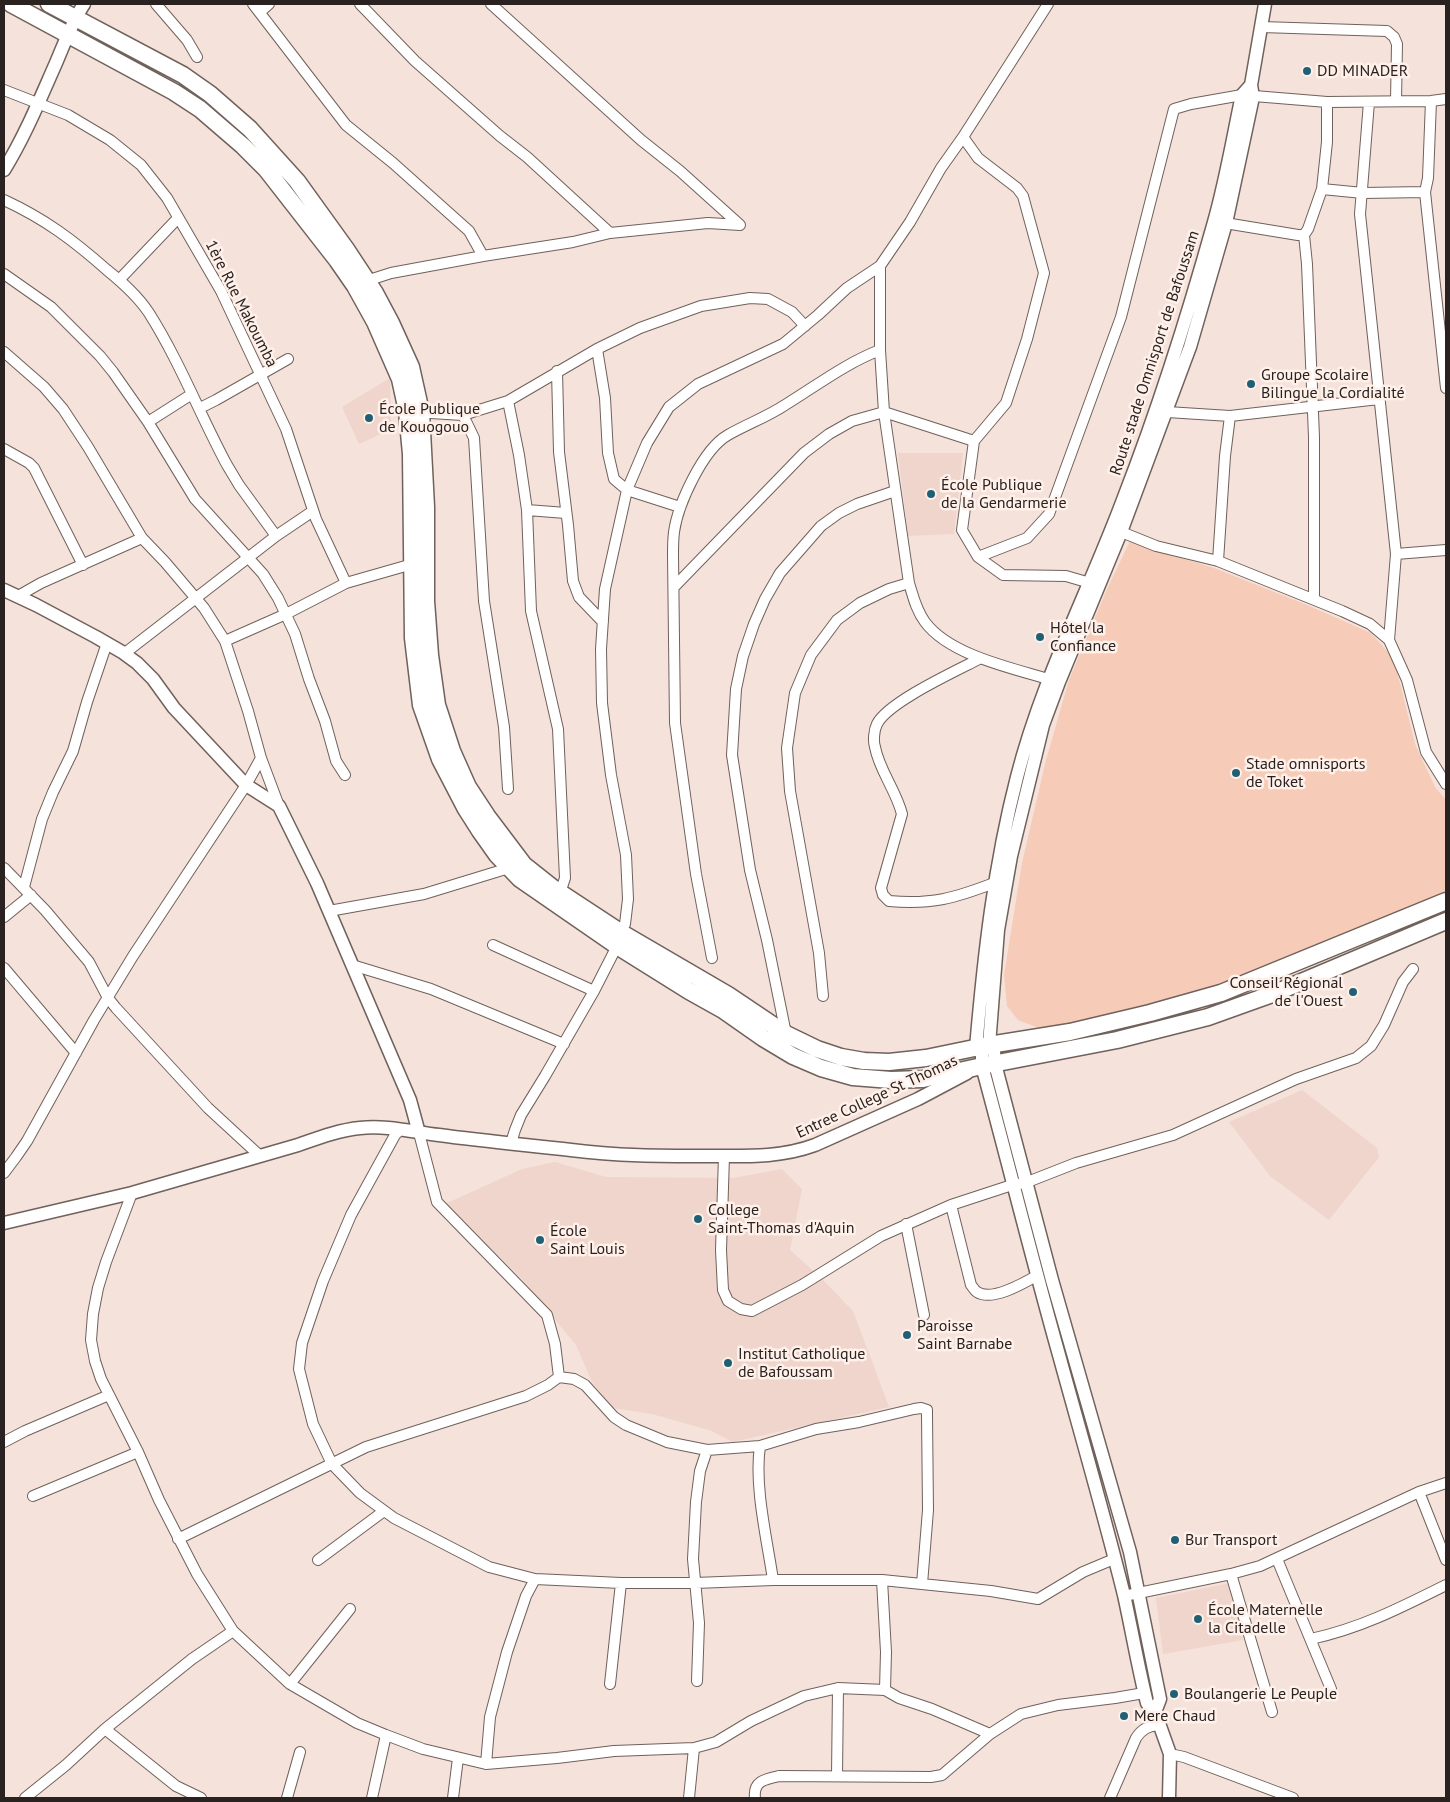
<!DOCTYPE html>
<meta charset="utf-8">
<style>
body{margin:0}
#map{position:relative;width:1450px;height:1802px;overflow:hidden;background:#f4e2db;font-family:"PT Sans",sans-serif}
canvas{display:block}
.frame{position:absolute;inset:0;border:5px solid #292220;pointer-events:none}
</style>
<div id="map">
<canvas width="1450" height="1802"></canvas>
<div class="frame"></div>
</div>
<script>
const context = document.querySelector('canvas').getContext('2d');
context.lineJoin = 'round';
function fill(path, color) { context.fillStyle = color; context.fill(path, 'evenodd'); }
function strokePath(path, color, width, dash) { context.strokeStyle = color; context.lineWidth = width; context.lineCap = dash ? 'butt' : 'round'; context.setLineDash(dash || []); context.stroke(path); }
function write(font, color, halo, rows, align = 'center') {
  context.font = font + ' "PT Sans",sans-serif'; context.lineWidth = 5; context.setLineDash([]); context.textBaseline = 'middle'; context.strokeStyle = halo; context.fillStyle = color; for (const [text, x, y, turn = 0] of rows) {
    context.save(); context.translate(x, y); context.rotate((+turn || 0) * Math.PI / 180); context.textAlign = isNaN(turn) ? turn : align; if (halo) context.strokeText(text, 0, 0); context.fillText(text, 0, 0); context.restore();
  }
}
fill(new Path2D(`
 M390,378L391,429L359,444L342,407Z
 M898,453H963L954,534L908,536Z
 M1302,1090L1377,1148L1379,1157L1329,1220L1270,1176L1229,1122Z
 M555,1162L606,1177L733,1178L782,1169L802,1189L790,1250L819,1276L853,1311L889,1407L732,1442L712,1431L652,1414L613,1408L592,1382L576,1345L519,1276L445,1204L522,1169Z
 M1230,1583L1243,1640L1163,1654L1156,1598Z`), '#efd5cb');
fill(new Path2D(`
 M1131,539L1154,550L1214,568L1307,605L1371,633L1393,658L1401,687L1415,744L1435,787L1446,800V896L1245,976L1176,997L1077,1024L1044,1030L1018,1020L1007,1006L1004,975L1022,863L1046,760L1069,680L1107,589Z`), '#f6cbb8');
const minor = new Path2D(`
 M156,4L187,40L197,57
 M253,4L346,125L393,163L469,231L483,256
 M360,4L415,61L500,136L527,157L610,233
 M1048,4L963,137L941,168L910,222L880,266V350L884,412L909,583C913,596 916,610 925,622C950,656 1016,669 1055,681
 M260,12L269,4
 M1261,27L1387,31L1394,37L1397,44L1396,101
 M4,90L68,115L110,140L141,165L167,198L221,291L286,429L316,519L346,583
 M1431,101L1428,178L1425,192L1446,388
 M1369,102L1360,214L1396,554L1389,640
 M963,137L978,158L1017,188L1023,196L1044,273L1027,339L1006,403L974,441
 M1322,189L1363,193L1425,192
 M4,200C45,219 73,240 107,270C123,283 138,296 149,313C180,362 200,415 227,465L239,485L276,536
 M1219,222L1298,235H1304
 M4,274L51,307L100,356L113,372L148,422L195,499L263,574L278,598L295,634L309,679L325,721L336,761L345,775
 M119,280L178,218
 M363,282L391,273L483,256L573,242L610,233L708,223L740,225L680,171L641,140L491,4
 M597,349L605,398L608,453L614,479L627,490L680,507
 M4,352L44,387L63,409L88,447L142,538L165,562L204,608L225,641L248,711L261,758L279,806
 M557,371L559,452L568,525L573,581L579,597L603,622
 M508,401L519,455L527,510L531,611L558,729L565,878L560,893
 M200,408L216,400L288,359
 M415,412L463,415L508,401L597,349L640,328L701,306L750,298L768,299L792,312L805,326
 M1167,412L1230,416L1379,399
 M463,415L474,438L484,601L504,727L508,789
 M148,422L192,394
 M4,449L29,463L34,468L83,565
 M527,510L566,513
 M1114,529L1156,546L1218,561L1342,611L1370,624L1389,640L1407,680L1426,752L1446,784
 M1396,554L1446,550
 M978,557L1027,538L1049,514L1121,317L1174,109L1191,104L1242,95L1327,102L1431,101L1446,99
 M1218,561L1225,456L1230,416
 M674,587L804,453L829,434L852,421L884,412L974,441L962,530L978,557L1003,575L1066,576L1090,583
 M18,596L41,583L142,538
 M1314,599V437L1307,264L1304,235L1308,229L1322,189L1327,142V102
 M225,641L286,614L346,583L416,563
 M125,653L276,536L313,511
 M979,659C956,671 888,702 877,724C874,730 873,741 875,747C879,770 896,790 902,814L881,888L883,895L889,901C932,905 955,898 994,883
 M4,868L45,910L89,962L108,998L116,1008L208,1108L259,1155
 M24,887L42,819L53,792L73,751L87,702L107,643
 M329,911L424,894L509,868
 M4,917L31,895
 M493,945L594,991
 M712,958L696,874L675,723L673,555C673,548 673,540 674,532C678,504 703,449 728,435C747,424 767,417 785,405C816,386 846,363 880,350
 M352,965L431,989L564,1044
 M4,968L76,1053
 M823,996L819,953L790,791L787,748L795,693L811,655L837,620L860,603L889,589L909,583
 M786,1034L767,940L750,870L732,755L736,689L743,656L754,624L765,599L780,573L821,526L839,513L857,504L895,491
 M401,1129L395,1135L351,1215L323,1281L302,1343L299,1369L313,1424L332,1464L360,1493L394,1518L489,1567L535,1579L621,1583H695L773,1580H882L991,1591L1038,1599L1083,1572L1114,1559
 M511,1143L515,1130L521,1115L545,1076L594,991L617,946L620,932L625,924L628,899L626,855L611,775L602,703L601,649L605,589L627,490L647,443L669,407L698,384L783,344L818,315L847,288L880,266
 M724,1156L721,1250L723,1290L728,1301L741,1309L752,1311L802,1285L881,1236L951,1205L1012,1185L1025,1183L1076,1163L1173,1135L1296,1079L1356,1058L1371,1046L1384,1025L1403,982L1413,969
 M4,1173L16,1157L27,1141L94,1020L133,956L246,785L261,758
 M132,1193L106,1262L98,1288L93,1314L91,1340L95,1361L101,1379L138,1452L159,1500L197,1574L233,1631L290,1684L357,1723L386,1735L423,1749L486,1764L557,1758L614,1751L694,1748L716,1742L751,1721L804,1696L838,1688L885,1690L899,1698L932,1709L990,1734
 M951,1205L971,1285C973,1287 974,1290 977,1292C992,1302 1024,1283 1038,1275
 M906,1224L924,1315
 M559,1377L574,1379L585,1385L614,1417L626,1425L667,1442L707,1450L760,1446L816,1429L859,1422L914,1409L921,1408L927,1410V1415L928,1510L922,1584
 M4,1442L25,1431L109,1395
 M760,1446C754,1486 767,1539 773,1580
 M1419,1492L1446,1560
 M33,1496L138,1452
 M178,1539L366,1447L526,1396L548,1385L559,1377L555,1344L547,1315L437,1202L419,1133
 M1277,1559L1331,1689
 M318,1560L384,1511
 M1231,1574L1272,1712
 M882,1580L886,1652L885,1690
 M1124,1596L1231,1574L1260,1566L1419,1492L1446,1483
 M1311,1639C1361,1628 1400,1608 1446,1585
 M697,1681L699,1623L693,1559L696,1502L700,1471L707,1450
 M290,1684L350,1609
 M610,1684L621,1583
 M105,1729L176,1786L201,1798
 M1170,1754L1184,1757L1293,1798
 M486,1764L490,1717L507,1652L526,1596L535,1579
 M837,1776L838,1688
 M25,1798L66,1765L105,1729L192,1659L233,1631
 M287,1798L300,1752
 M372,1798L386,1735
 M453,1798L458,1758
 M689,1798L694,1748
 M755,1798C753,1781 765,1779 779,1776L931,1777L942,1775L990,1734L1021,1714L1058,1705L1115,1698L1144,1693
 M1110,1798L1136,1738C1142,1729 1148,1726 1159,1725`);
const tertiary = new Path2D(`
 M4,170C25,136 40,99 56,63C65,42 72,22 84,4
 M4,590L36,605L96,637L122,652L137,663L153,679L174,708L246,785L279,806L317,883L410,1100L419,1133
 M4,1223L132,1193L298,1145C318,1138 339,1130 360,1128C386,1125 413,1132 439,1135C483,1141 527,1145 571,1150C616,1156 662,1156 707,1156C744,1156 780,1158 815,1145L918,1099L967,1073
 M1155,1712L1160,1699L1130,1552L1052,1280L995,1064L994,1052L989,1045L998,930L1011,856L1043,725L1059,682L1121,532L1190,347L1226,223L1253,97L1251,85L1265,4
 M1169,1798L1170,1754L1155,1712L1147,1703C1138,1667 1132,1631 1124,1595C1104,1514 1081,1435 1059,1355C1032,1259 1008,1162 982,1066V1054L976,1048C984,956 994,866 1017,777C1042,679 1089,591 1124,497C1159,407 1188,315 1214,222C1226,180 1233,137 1242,95L1251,85`);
const primary = new Path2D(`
 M11,4L174,92L200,109L243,146L266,169L337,260L355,286L375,322L400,379L407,411L411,454L413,638L421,705L440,759L466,809L480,831L497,855L520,879L617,946L689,991L723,1010L763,1038L793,1056L821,1068L853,1077L891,1080L923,1079L982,1066L1117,1040L1208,1017L1275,993L1446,921
 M49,4L183,75L210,94L250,129L297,181L346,249L375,293L391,323L411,367L421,412L426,507V601L430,655L437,705L452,751L468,787L487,816L524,865L553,888L620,932L728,995L786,1034L817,1049L841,1057L864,1061L889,1062L926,1058L989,1045L1070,1032L1150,1013L1221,993L1446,901`);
strokePath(minor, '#70615a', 12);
strokePath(tertiary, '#70615a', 15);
strokePath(primary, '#70615a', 19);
strokePath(minor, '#fff', 10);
strokePath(tertiary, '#fff', 12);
strokePath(primary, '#fff', 16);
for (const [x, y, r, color] of [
 [1307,71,5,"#206075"],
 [1251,384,5,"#206075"],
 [369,418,5,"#206075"],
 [931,494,5,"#206075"],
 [1040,637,5,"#206075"],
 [1236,773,5,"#206075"],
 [1353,992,5,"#206075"],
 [698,1219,5,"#206075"],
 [540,1240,5,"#206075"],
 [907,1335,5,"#206075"],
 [728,1363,5,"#206075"],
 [1175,1540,5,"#206075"],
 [1198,1619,5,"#206075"],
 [1174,1694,5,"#206075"],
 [1124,1716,5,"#206075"]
]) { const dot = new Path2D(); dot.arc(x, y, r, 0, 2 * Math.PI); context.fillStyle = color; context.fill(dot); strokePath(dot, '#fff0ea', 2); }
write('16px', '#292220', '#fff0ea', [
 ["DD MINADER",1317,71],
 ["Groupe Scolaire",1261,375],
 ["Bilingue la Cordialité",1261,393],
 ["École Publique",379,409],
 ["de Kouogouo",379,427],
 ["École Publique",941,485],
 ["de la Gendarmerie",941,503],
 ["Hôtel la",1050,628],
 ["Confiance",1050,646],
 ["Stade omnisports",1246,764],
 ["de Toket",1246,782],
 ["Conseil Régional",1343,983,"right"],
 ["de l'Ouest",1343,1001,"right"],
 ["College",708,1210],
 ["Saint-Thomas d'Aquin",708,1228],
 ["École",550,1231],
 ["Saint Louis",550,1249],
 ["Paroisse",917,1326],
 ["Saint Barnabe",917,1344],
 ["Institut Catholique",738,1354],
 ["de Bafoussam",738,1372],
 ["Bur Transport",1185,1540],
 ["École Maternelle",1208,1610],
 ["la Citadelle",1208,1628],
 ["Boulangerie Le Peuple",1184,1694],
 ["Mere Chaud",1134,1716]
], 'left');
write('16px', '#292220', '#fff0ea', [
 ["1ère Rue Makoumba",241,304,63],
 ["Route stade Omnisport de Bafoussam",1155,353,-72],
 ["Entree College St Thomas",877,1097,-25]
]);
</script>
